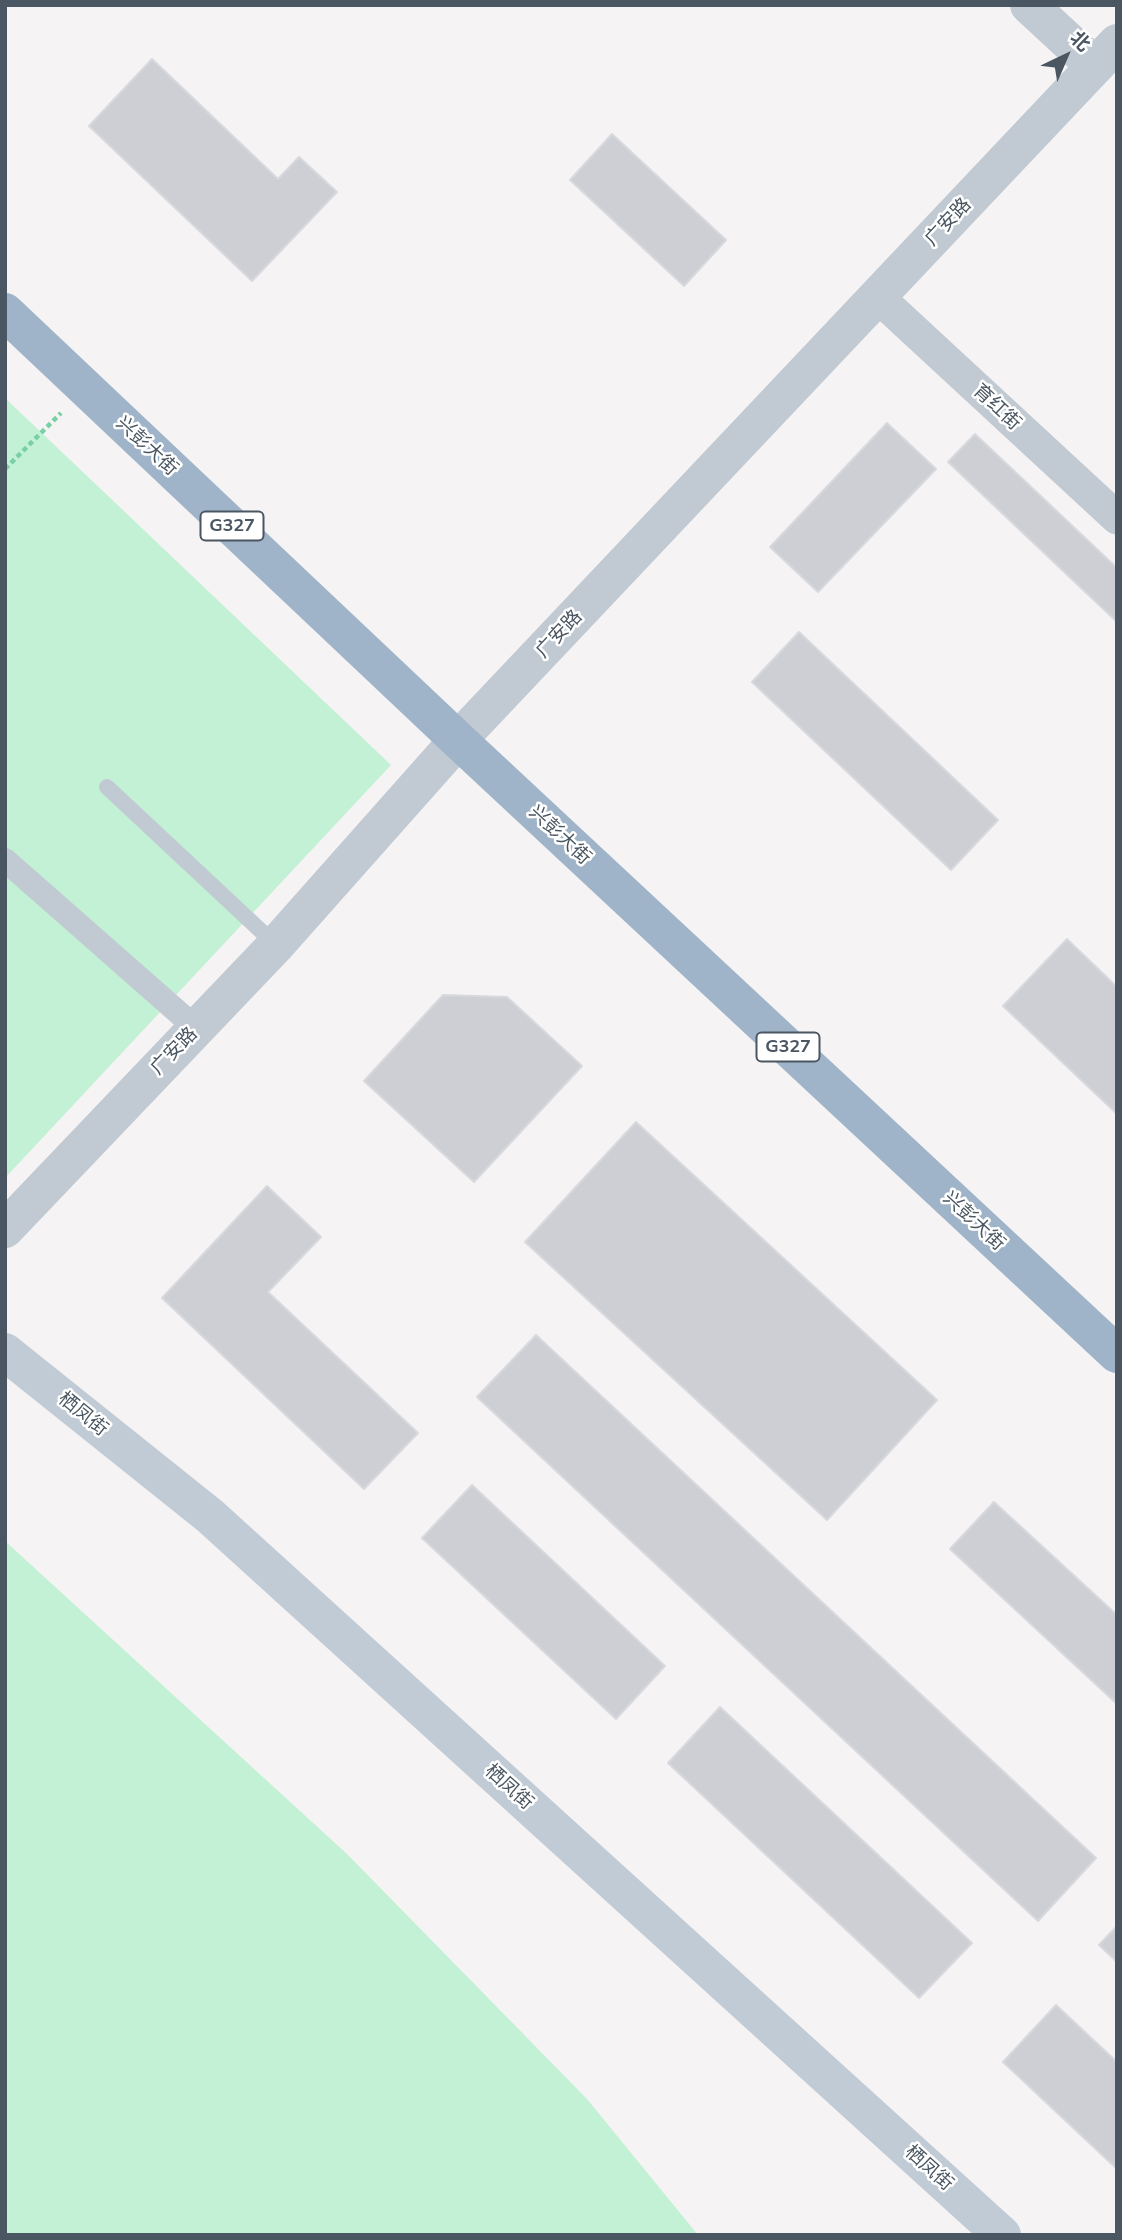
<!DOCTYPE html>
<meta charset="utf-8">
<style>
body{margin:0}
#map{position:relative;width:1122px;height:2240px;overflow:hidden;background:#f5f3f3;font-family:Mulish,"Noto Sans SC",sans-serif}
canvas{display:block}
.frame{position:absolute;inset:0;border:7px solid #4a5661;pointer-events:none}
.north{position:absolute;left:1031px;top:21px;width:70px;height:70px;-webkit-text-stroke:5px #fff;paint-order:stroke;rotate:44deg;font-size:19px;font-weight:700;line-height:28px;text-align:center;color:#4a5661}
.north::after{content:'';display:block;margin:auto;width:24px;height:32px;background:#4a5661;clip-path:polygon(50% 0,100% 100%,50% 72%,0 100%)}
</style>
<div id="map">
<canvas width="1122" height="2240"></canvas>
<div class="frame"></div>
<div class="north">北</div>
</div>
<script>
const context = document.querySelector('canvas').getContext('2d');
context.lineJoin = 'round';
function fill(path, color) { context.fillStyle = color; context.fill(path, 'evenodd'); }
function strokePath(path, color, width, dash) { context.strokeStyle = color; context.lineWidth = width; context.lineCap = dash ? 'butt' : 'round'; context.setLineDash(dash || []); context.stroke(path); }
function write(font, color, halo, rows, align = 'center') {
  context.font = font + ' Mulish,"Noto Sans SC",sans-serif'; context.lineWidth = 5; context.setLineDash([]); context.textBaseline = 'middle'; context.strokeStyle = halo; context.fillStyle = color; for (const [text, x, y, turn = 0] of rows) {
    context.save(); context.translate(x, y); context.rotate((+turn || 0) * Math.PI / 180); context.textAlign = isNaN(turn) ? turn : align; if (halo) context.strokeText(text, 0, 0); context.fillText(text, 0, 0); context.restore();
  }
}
fill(new Path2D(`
 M5,398L391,765L5,1178Z
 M5,1541L347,1854L587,2099L698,2235H5Z`), '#c3f1d5');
const building = new Path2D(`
 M152,59L278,179L299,157L337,192L252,281L89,126Z
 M612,134L726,240L684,286L570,180Z
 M887,423L936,469L818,592L770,547Z
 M975,434L1117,568V622L948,462Z
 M799,632L998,820L951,870L752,682Z
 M1067,939L1117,987V1114L1003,1006Z
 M443,995L507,997L582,1066L474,1182L364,1081Z
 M636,1122L937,1400L827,1520L525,1242Z
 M267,1186L321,1237L268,1292L418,1433L364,1489L162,1298Z
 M536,1335L1096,1858L1038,1921L477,1397Z
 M472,1485L665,1666L616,1719L422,1538Z
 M994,1502L1117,1615V1704L950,1549Z
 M720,1707L972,1943L919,1998L668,1763Z
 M1117,1926V1962L1099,1945Z
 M1056,2005L1117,2062V2169L1003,2062Z`);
fill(building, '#cdcfd5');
strokePath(building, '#d7d9de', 2);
strokePath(new Path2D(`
 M5,469L61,413`), '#7ad0a6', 4.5, [5, 3.5]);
strokePath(new Path2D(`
 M107,787L276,945`), '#c1cad2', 16);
strokePath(new Path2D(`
 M5,860L196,1028`), '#c1cad2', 24);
strokePath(new Path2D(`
 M878,297L1117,518`), '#c1cad2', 33);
strokePath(new Path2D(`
 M1029,5L1095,66
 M5,1229L276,945L458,740L1117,43`), '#c1cad2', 38);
strokePath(new Path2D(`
 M5,1352L210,1516L1002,2235`), '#c1cbd6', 38);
strokePath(new Path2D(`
 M5,312L458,740L1117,1354`), '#9fb4c9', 38);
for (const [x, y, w] of [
 [232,526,63],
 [788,1047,63]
]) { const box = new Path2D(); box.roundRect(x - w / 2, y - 14.5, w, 29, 5); context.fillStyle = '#fff'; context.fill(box); strokePath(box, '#4a5661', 2); }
write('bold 18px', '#4a5661', null, [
 ["G327",232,526],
 ["G327",788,1047]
]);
write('19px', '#4a5661', '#fff', [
 ["广安路",948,222,-47],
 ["育红街",997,407,43],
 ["兴彭大街",147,446,43],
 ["广安路",559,634,-47],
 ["兴彭大街",560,835,43],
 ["广安路",174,1051,-46],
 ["兴彭大街",974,1221,43],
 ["栖凤街",83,1414,39],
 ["栖凤街",509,1787,42],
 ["栖凤街",929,2168,42]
]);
</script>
